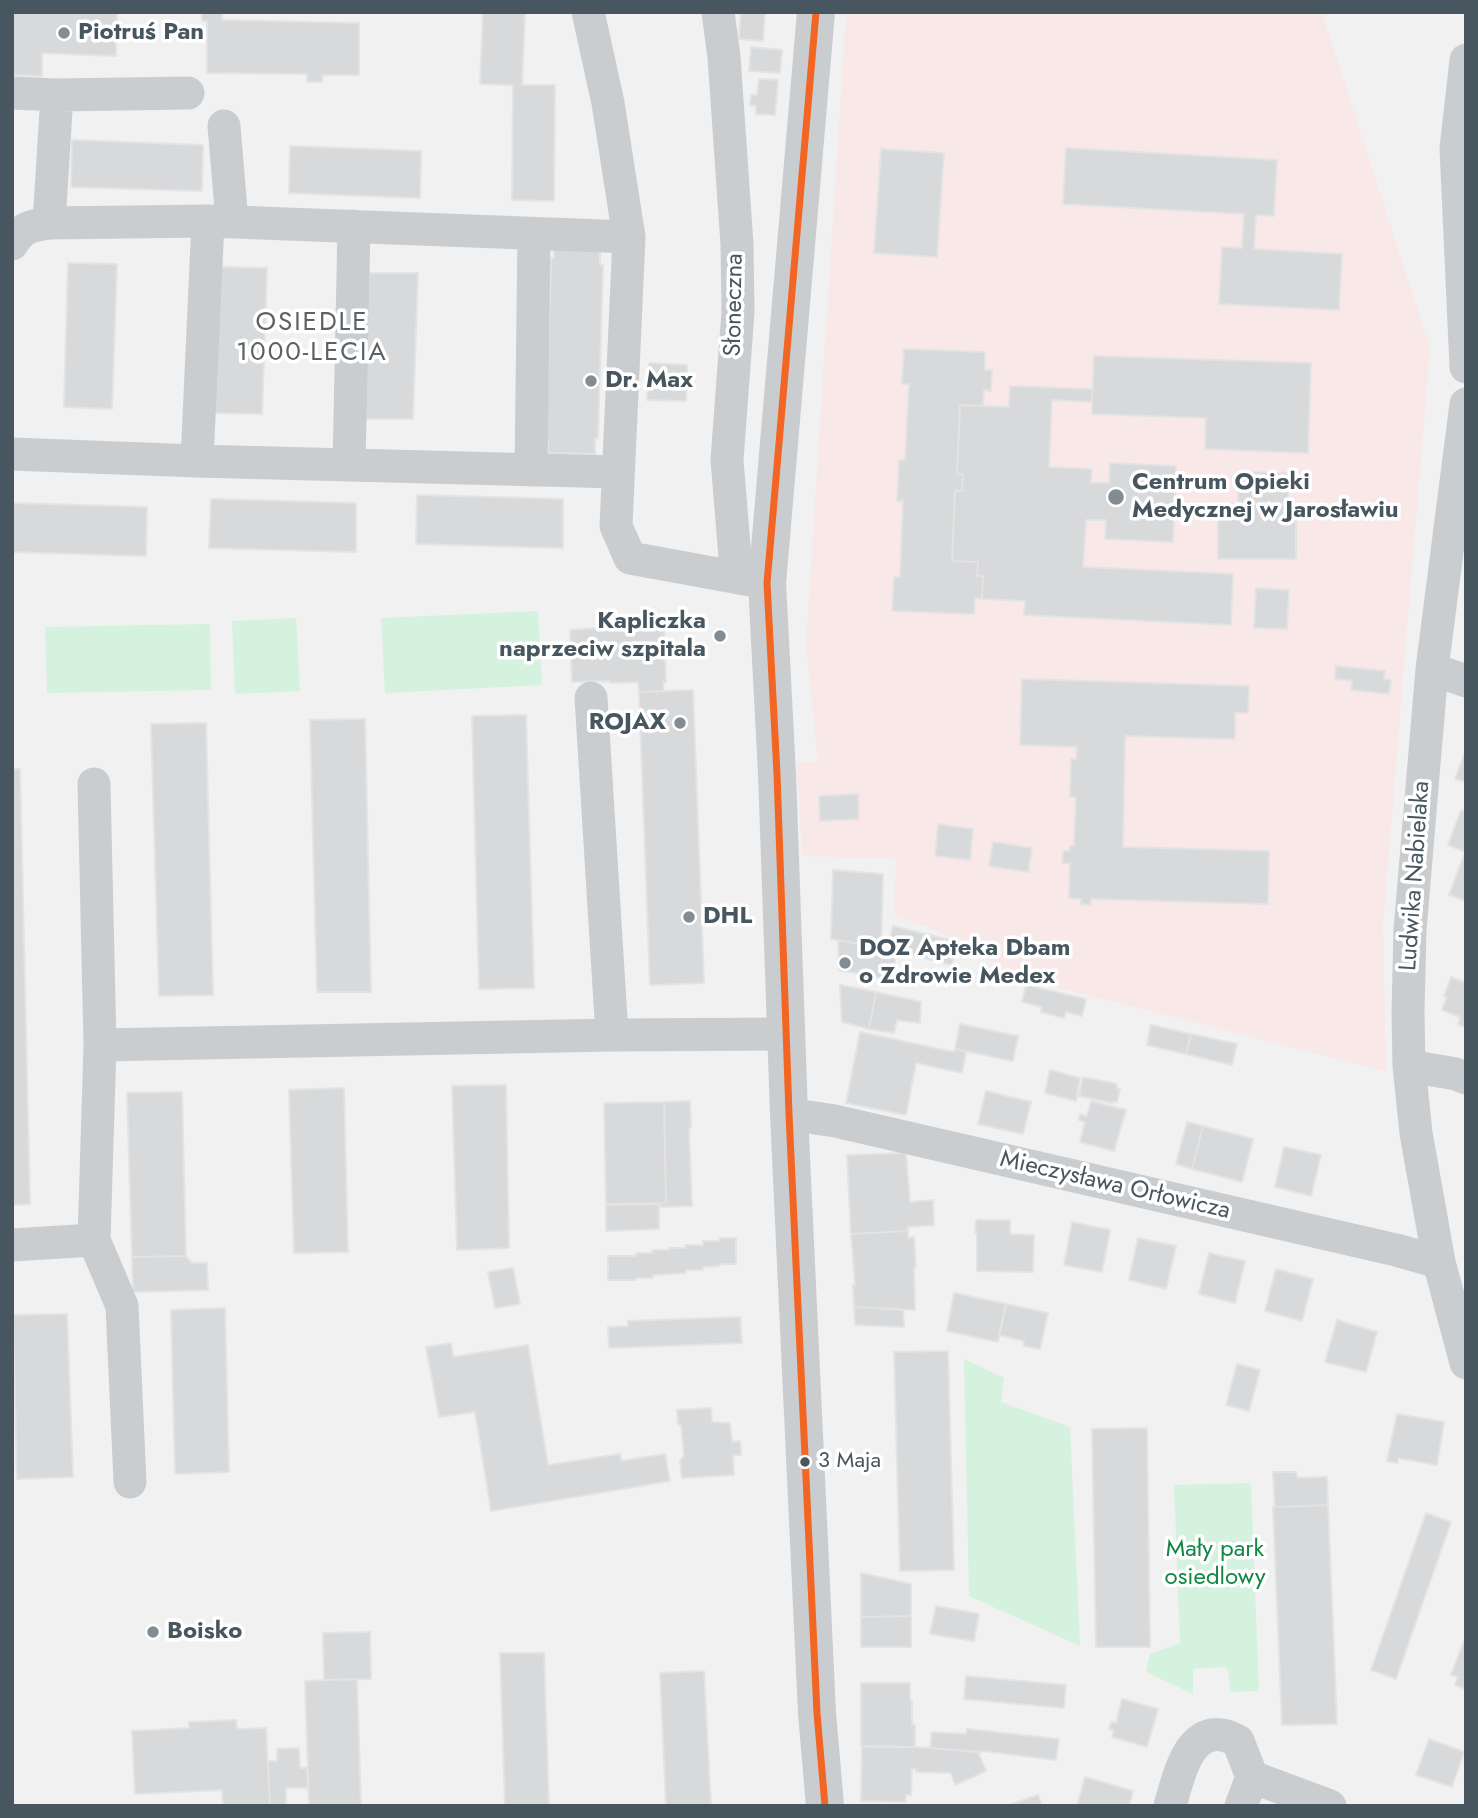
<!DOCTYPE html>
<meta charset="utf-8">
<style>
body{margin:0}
#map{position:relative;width:1478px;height:1818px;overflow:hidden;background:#f2f1f1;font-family:Jost,sans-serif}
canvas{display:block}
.frame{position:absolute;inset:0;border:14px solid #47565f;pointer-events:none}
</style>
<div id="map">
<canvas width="1478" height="1818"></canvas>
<div class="frame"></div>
</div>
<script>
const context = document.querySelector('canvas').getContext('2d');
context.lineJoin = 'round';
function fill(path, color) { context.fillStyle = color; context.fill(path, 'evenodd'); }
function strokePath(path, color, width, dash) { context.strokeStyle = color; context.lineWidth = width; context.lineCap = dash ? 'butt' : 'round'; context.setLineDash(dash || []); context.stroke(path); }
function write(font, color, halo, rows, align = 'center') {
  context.font = font + ' Jost,sans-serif'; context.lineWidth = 7; context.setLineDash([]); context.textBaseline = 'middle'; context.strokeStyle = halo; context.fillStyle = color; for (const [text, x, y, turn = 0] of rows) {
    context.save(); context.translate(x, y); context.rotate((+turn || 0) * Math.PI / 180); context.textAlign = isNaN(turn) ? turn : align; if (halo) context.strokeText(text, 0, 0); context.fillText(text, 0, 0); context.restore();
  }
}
fill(new Path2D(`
 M846,12H1322L1430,348L1383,925L1386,1071L1011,976L960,940L894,914L896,859L802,856L797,763L818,761L806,645Z`), '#f8e8e8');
fill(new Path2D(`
 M538,611L542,685L385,693L381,618Z
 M296,618L300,691L235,694L232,621Z
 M210,624L211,690L47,693L45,627Z
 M964,1359L1004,1378L1001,1402L1070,1427L1080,1646L969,1596Z
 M1251,1483L1259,1691L1231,1692L1227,1667L1193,1669V1694L1146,1672L1150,1654L1180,1643L1174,1485Z`), '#d4f2dd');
const building = new Path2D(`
 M12,12H117L116,56L42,53V76L12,75Z
 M202,12H222V20L359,23V75H322V82H307V74L207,73V21H202Z
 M483,12H525L522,85H555L554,201L512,200L513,85L480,84Z
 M741,12H765L763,41L739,39Z
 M751,47L782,50L780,73L749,71Z
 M759,79L778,80L775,115L756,114V106L750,105L751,95H757Z
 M72,140L203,145L202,191L71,187Z
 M290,146L421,151L420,198L289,193Z
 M1066,148L1277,160L1274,216L1256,215L1254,249L1342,254L1339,310L1219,304L1222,247L1242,248L1244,214L1063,204Z
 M881,149L944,153L937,257L874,253Z
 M554,247L600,249V265H603L598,438H595V454L548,453V442L546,441L551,258H554Z
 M68,263L117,264L112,409L64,407Z
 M219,267L267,268L262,414L214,413Z
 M369,273H418L413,419H364Z
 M904,349L985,352V370H992L991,391L984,390L983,406L960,405L957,474H963L962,491H955L952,561L978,562L977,576H983L982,599L975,598L974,614L892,611L894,577H900L903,501H897L899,460H905L909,384H902Z
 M1094,356L1311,363L1308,453L1205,449L1206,418L1092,414V402Z
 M649,363L687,365L686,401L647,400Z
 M1010,386L1092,389V402L1052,400L1049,467L1092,469L1091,483H1109L1110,463L1176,466L1173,542L1105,539L1106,520H1086L1083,567L1233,574L1231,625L1024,615L1025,601L982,599L983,576H977L978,562L952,561L955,491H962L963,474H957L960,405L1009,407Z
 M1238,472L1289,473L1288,503L1238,502Z
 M417,495L563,499V548L416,544Z
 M211,499L356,503V552L209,548Z
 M12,503L147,507L146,556L12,552Z
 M1218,504H1296V559H1218Z
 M1256,588L1289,590L1287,629L1254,628Z
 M664,624L666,682H663L664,691L639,692L638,682L610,683V681L572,682L570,630Z
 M1336,666L1385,671L1384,679L1391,680L1389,694L1351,690L1352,681L1335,679Z
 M1022,679L1249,686L1248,713H1235V739L1125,736L1123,847L1269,851L1268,904L1091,899V905L1081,904V899L1069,898L1070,863H1062L1063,851H1070V846H1074L1076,797H1070L1071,759H1076L1077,747L1020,745Z
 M693,690L704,983L650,985L639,692Z
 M526,715L534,988L479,989L472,716Z
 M365,719L371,992H317L310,720Z
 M206,723L213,995L159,996L151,724Z
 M1466,749V782L1455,779Z
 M12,769H20L30,1204L12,1205Z
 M858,794L859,819L820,821L819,796Z
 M1461,810L1466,812V852L1448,845Z
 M938,824L973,829L970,860L935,856Z
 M993,842L1032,848L1028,872L989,866Z
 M1465,852H1466V901L1449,895Z
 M833,870L883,874L881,948L831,939Z
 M893,926L958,942L952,965L888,949Z
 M838,940L897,951L891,980L839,970Z
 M1451,977L1466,983V1027L1458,1025L1460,1017L1442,1010L1447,997L1444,996Z
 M840,985L876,992L869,1029L842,1022Z
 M1026,985L1086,999L1082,1016L1066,1012L1064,1018L1041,1012L1042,1007L1022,1002Z
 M876,992L921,1002L920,1023L897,1020L894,1033L869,1029Z
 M960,1024L1018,1036L1013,1061L955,1049Z
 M1151,1025L1191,1034L1186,1054L1147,1045Z
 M860,1032L954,1052L955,1049L966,1051L962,1073L916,1063L906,1115L846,1103Z
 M1191,1034L1237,1044L1232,1065L1186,1054Z
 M1050,1070L1080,1078L1076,1101L1045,1093Z
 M1083,1077L1117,1084L1116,1088L1120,1089L1117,1102L1113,1101L1112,1103L1079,1096Z
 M506,1085L509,1248L457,1250L452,1086Z
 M344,1088L348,1252L294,1253L289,1090Z
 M986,1091L1031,1102L1023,1134L978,1124Z
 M182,1092L186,1256L132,1257L127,1093Z
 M690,1101L691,1128H689L692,1206L659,1207V1204L666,1203L664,1102Z
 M1091,1101L1126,1110L1114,1151L1080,1142L1085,1122L1079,1120L1080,1114L1087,1116Z
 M664,1102L666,1203L606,1204L604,1103Z
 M1187,1122L1203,1126L1192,1169L1176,1164Z
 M1203,1126L1253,1139L1242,1182L1192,1169Z
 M1284,1147L1321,1155L1311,1196L1275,1187Z
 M906,1153L910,1202L933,1200L934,1225L908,1227V1231L851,1234L847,1155Z
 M659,1204V1229L606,1231V1205Z
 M976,1220H1010V1234L1034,1235L1033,1272L977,1271V1234H975Z
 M1072,1222L1110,1230L1102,1272L1064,1265Z
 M908,1231V1238L914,1237L916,1267H914L915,1310L854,1307L853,1285H855L851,1234Z
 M720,1238H736V1264H720V1266L703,1267V1270H686V1273L653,1275V1278H637V1280H608V1256H636V1253H652V1250H669V1248H686L685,1245H703V1241H720Z
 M1138,1238L1176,1246L1166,1289L1129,1280Z
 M1209,1253L1245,1261L1235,1303L1199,1294Z
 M186,1256L192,1263H207L208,1290L133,1292L132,1257Z
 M513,1268L520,1304L495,1308L488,1272Z
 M1276,1269L1313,1279L1302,1321L1265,1311Z
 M954,1293L1006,1304L998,1342L947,1331Z
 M1006,1304L1048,1313L1040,1349L1023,1346L1024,1341L999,1335Z
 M854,1307L903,1310L904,1327L855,1325Z
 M225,1308L229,1472L175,1474L171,1310Z
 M67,1314L73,1477L17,1479L13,1315Z
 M740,1317L742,1343L609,1348L608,1327L628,1326V1321Z
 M1337,1320L1377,1332L1366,1372L1325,1362Z
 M451,1343L453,1357L528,1345L548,1465L620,1454L621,1461L665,1454L670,1481L491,1511L475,1412L439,1417L426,1347Z
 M948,1351L954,1570L900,1571L894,1352Z
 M1237,1364L1260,1370L1249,1411L1226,1405Z
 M711,1408L712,1422L730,1423L732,1442L740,1441L741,1455H733L734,1475L682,1478L680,1461L684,1456L681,1425H678L677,1410Z
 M1397,1414L1444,1422L1437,1465L1398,1458V1463L1387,1461Z
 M1147,1428L1150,1647H1096L1092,1429Z
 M1273,1472H1296L1297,1478L1327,1477L1328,1505L1275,1507Z
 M1328,1505L1337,1724L1282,1725L1273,1507Z
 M1426,1513L1451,1522L1396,1679L1371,1670Z
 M861,1573L911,1584V1616L861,1617Z
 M936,1606L979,1614L974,1641L930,1634Z
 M911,1616V1647H861V1617Z
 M370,1632L371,1679L324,1680L323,1633Z
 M1464,1641L1466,1642V1689L1455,1685L1458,1677L1451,1675Z
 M500,1653H544L549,1806H505Z
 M704,1671L711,1806H666L660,1673Z
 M966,1676L1066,1685L1064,1708L964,1699Z
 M357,1679L361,1806H309L305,1681Z
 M861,1683H910V1700H912V1725H915V1747L861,1746Z
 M1122,1699L1158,1709L1147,1747L1112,1737L1114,1730L1109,1729L1111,1722L1116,1723Z
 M236,1720L237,1729L266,1728L270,1806H223L222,1790L135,1794L132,1731L189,1728V1722Z
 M967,1729L1059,1739L1056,1760L982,1751L981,1752L930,1748L932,1732L966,1734Z
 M1429,1739L1464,1752L1452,1787L1416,1775Z
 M862,1747H916L978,1752L986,1771L955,1785L951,1773L916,1772V1769H912L911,1795H906L905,1802L861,1801Z
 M299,1748L300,1768H307L308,1788H286V1806H270L268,1761H277V1749Z
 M1085,1777L1133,1791L1129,1806H1077Z
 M1038,1795L1042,1806H1006Z`);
fill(building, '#d8d9da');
strokePath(building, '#e3e3e4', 2);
strokePath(new Path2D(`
 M588,12L608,103L629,237L616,526L630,558L767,583
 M718,12L724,57L737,244L738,312L727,460L735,557L767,583
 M1466,60L1456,148L1466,367
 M12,93L57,95L49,223
 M57,95L188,93
 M224,126L232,222
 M12,244C22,227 30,226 49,223L208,221L629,237
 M1466,404L1432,669L1410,930L1408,1012L1409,1066L1416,1133L1439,1262L1466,1363
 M12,454L197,461L618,472
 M197,461L208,221
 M349,465L354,226
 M531,470L534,234
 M1432,669L1466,681
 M591,698L612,1035
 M94,784L100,1045
 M1409,1066L1456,1074L1466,1078
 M789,1114L835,1121L1396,1250L1439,1262
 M12,1245L94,1240
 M130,1482L122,1306L94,1240L100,1045L612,1035L787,1034
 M1170,1806C1177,1782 1187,1729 1222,1735C1227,1735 1233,1739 1238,1741L1252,1777
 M1241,1806L1252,1777L1330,1806`), '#cacdd0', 33);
strokePath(new Path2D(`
 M816,12L767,583L777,774L789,1114L817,1713L825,1806`), '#cacdd0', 38);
strokePath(new Path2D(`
 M816,12L767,583L777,774L789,1114L817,1713L825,1806`), '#f26522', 7);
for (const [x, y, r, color] of [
 [64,33,7,"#838c92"],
 [591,381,7,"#838c92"],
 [1116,497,9,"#838c92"],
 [720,636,7,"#838c92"],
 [680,723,7,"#838c92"],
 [689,917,7,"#838c92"],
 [845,963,7,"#838c92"],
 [805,1462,6,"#47565f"],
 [153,1632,7,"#838c92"]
]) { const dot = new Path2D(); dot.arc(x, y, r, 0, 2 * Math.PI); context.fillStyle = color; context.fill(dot); strokePath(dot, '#fff', 2.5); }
write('22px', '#47565f', '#fff', [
 ["3 Maja",818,1462]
], 'left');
write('bold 24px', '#47565f', '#fff', [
 ["Piotruś Pan",78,33],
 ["Dr. Max",605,381],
 ["Centrum Opieki",1132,483],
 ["Medycznej w Jarosławiu",1132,511],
 ["Kapliczka",706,622,"right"],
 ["naprzeciw szpitala",706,650,"right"],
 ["ROJAX",666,723,"right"],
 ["DHL",703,917],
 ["DOZ Apteka Dbam",859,949],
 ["o Zdrowie Medex",859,977],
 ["Boisko",167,1632]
], 'left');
write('24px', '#47565f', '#fff', [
 ["Słoneczna",735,305,-89],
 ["Ludwika Nabielaka",1416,876,-86],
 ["Mieczysława Orłowicza",1115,1186,13]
]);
write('24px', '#108742', '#fff', [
 ["Mały park",1215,1550],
 ["osiedlowy",1215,1578]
]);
context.letterSpacing = '2px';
write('26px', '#5c6166', '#fff', [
 ["OSIEDLE",312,324],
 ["1000-LECIA",312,354]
]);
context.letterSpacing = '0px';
</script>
